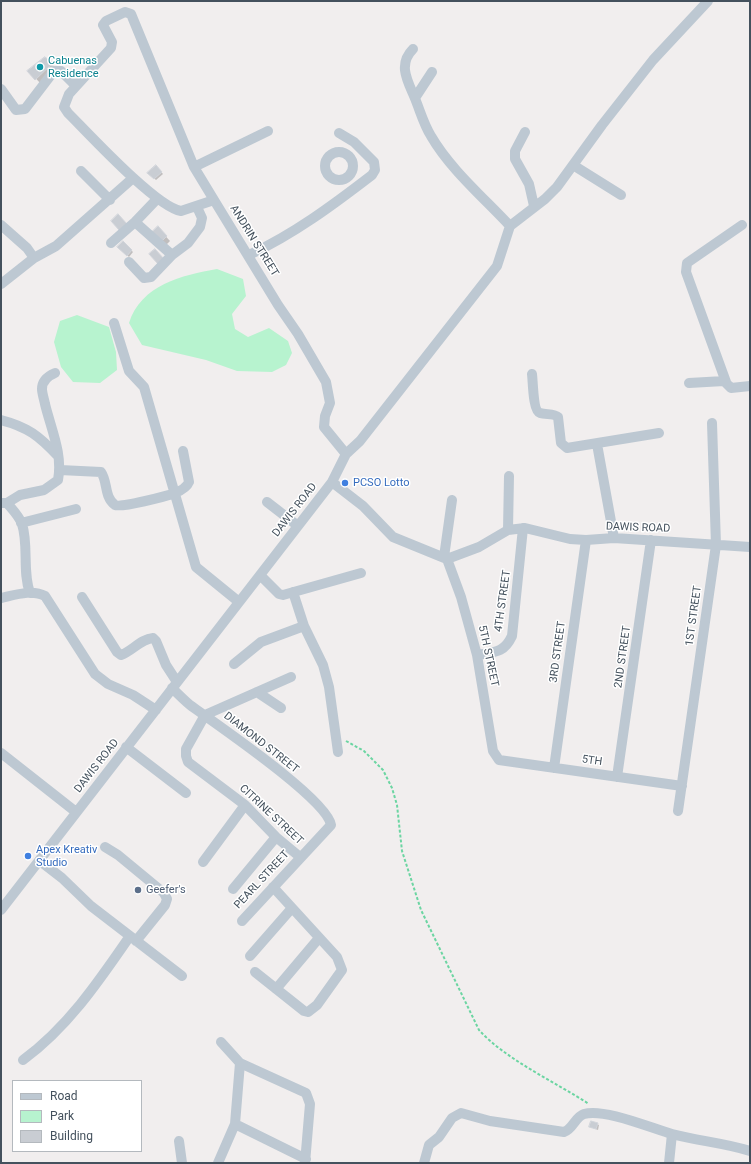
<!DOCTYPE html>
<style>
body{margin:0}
#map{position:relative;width:751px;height:1164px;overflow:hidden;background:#f1eeee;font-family:Roboto,sans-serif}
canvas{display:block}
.frame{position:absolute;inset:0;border:2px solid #44515d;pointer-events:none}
.legend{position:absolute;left:12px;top:1080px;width:130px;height:72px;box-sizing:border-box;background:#fff;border:1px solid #b4b9be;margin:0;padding:5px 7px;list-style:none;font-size:12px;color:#44515d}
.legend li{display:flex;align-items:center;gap:8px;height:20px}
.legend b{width:20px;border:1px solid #b4b9be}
</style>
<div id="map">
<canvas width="751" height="1164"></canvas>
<div class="frame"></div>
<ul class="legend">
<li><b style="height:5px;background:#bdc8d2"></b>Road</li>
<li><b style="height:11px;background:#b7f3cf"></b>Park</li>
<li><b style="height:11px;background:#c9cdd3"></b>Building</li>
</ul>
</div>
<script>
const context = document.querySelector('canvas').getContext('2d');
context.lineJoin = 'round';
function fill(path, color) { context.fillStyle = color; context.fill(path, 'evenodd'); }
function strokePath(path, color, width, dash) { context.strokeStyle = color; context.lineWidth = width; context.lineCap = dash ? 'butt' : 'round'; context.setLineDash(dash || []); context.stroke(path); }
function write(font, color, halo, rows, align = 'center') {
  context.font = font + ' Roboto,sans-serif'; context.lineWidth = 3; context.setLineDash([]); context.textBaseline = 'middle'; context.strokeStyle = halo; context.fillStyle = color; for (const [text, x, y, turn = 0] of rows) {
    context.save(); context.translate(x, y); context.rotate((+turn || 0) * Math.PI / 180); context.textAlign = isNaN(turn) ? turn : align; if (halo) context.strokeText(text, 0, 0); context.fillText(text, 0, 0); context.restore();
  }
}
fill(new Path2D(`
 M217,269L243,279L246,296L232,314L235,329L248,337L269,328L288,341L292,353L286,365L272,372L237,371L206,360L142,345L129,323C141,285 182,275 217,269Z
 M77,315L109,327L116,352L117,370L100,383L73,382L61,367L54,342L60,321Z`), '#b7f3cf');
fill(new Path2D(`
 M45,58L56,68L40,83L29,71Z
 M156,166L163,174L156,180L149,173Z
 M158,228L170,241L165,246Z
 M123,242L133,252L129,257L118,247Z
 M597,1124L599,1125L598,1130L590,1127Z`), '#0003');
const building = new Path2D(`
 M45,57L53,63L35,80L27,71Z
 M156,165L162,172L154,179L147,173Z
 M118,214L127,224L119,230L111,221Z
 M158,226L167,236L160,243L150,234Z
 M123,241L132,250L127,256L117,247Z
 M155,249L164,259L158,264L149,254Z
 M591,1121L598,1123L596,1129L589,1127Z`);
fill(building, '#c9cdd3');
strokePath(building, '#d1d4da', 1);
strokePath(new Path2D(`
 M346,741L364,751L383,770L392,788L397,805L402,851L421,910L479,1030C505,1059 555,1082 589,1104`), '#6cd5a2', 2, [3, 2]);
strokePath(new Path2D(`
 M413,49C398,64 407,80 414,96C420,110 423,123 431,136C450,169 484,198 510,226
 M1,89L16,110L25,109L54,71H61L76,86
 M415,98L432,72
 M525,132L515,151V159L529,184L534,206
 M325 166a14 14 0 1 1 28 0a14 14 0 1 1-28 0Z
 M573,165L621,195
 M194,167L268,131
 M81,171L110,200
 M214,200L194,167L131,14L125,12L106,21L103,25L112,42L111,48L69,94L64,107L68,113C89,134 156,207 181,211L214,200L278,305L298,334L326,382L330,403L325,416L324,427L346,454
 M135,222L172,255
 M1,225L27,248L34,258L1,284
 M111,243L135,222L157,199
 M249,255C294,234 333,205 372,175L375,170L374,162L354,142L339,133
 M34,258L56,246L133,178
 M129,262L144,278L151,277L172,255L188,243L200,227L202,218L197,207
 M114,323L129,371L144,387L196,567L239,602
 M532,374C533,382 533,411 540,413C546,415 554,413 558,417L561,443L567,448L659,433
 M726,382L686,272L687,263L742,225
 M689,383L724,381L731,388L750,386
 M1,420C28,427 39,436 58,456
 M597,444L614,538
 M60,470L101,472C108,482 104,497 115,505C121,508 167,496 175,493C180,491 187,487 189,482L183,451
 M332,482L363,506L393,537L447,559L479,547L508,530L525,528L570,539L586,540L614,538L750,547
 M267,502L298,526
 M1,503H7L20,495L44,490L58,480C63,454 51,429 45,404C44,399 42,393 42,389C42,381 48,376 55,373
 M7,503C12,509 19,516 22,524C29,546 22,571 30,593
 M21,523L76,509
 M508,530L509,476
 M444,557L452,500
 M447,559L461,597L477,655L493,751L499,760L682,786
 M260,575L279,594L283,595L361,573
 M293,592L304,626L323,665L329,687L338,752
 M82,597L117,652L121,655C132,651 141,639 153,638L156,641L166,665L177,682
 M1,598C15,595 32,589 45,596L95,674L108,684L133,695L156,710
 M477,655C495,652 504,653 512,636L523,528
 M234,664L261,642L304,626
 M291,677L205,715L186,749V756L188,762L245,805L276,837L300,857
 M172,688C178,694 184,700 190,705C216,724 327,799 331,825L242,921
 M257,692L281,708
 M126,747L186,793
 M1,753L76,812
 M554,768L586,540
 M617,777L651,540
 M678,811L716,545L712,423
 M105,847L118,855L164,893L167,899L165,905L136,941
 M40,861L62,878L91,906L182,976
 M203,862L245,805
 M233,889L276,837
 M1,910L332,482L346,454L360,441L497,266L510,226L545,199L557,187L602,125L653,60L708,1
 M250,956L292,908
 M255,972L304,1011L308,1012L317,1005L342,970L337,957L273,887
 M276,989L319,938
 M221,1042L240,1063L306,1093L310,1104L305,1163
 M23,1060C68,1027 99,981 130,936
 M235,1124L306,1159
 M179,1141L182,1163
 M218,1163L235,1124L240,1063
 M424,1163L429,1145L439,1137L452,1118L461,1113L490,1121L564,1132C573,1129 575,1117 584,1114C604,1108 651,1128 672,1134C698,1141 725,1143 750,1151
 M669,1163L672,1134`), '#bdc8d2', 10);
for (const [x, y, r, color] of [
 [40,67,4,"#0f9aa8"],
 [345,483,4,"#3f7fe0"],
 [28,856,4,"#3f7fe0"],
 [138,890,4,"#5c6f8a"]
]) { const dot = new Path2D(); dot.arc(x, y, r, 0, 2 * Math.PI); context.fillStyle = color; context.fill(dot); strokePath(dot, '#fff', 1.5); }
write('11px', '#0d838f', '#fff', [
 ["Cabuenas",48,61],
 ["Residence",48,74]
], 'left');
write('11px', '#44515d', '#fff', [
 ["ANDRIN STREET",254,241,58],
 ["DAWIS ROAD",295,510,-52],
 ["DAWIS ROAD",638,528,2],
 ["4TH STREET",503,601,-82],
 ["1ST STREET",694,616,-82],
 ["3RD STREET",558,652,-82],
 ["5TH STREET",488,656,78],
 ["2ND STREET",623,657,-82],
 ["DIAMOND STREET",261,743,38],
 ["5TH",592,761,8],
 ["DAWIS ROAD",97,766,-52],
 ["CITRINE STREET",271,815,43],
 ["PEARL STREET",262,880,-47]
]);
write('11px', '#366cbe', '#fff', [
 ["PCSO Lotto",353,483],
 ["Apex Kreativ",36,850],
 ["Studio",36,863]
], 'left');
write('11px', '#4e5e75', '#fff', [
 ["Geefer's",146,890]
], 'left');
</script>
